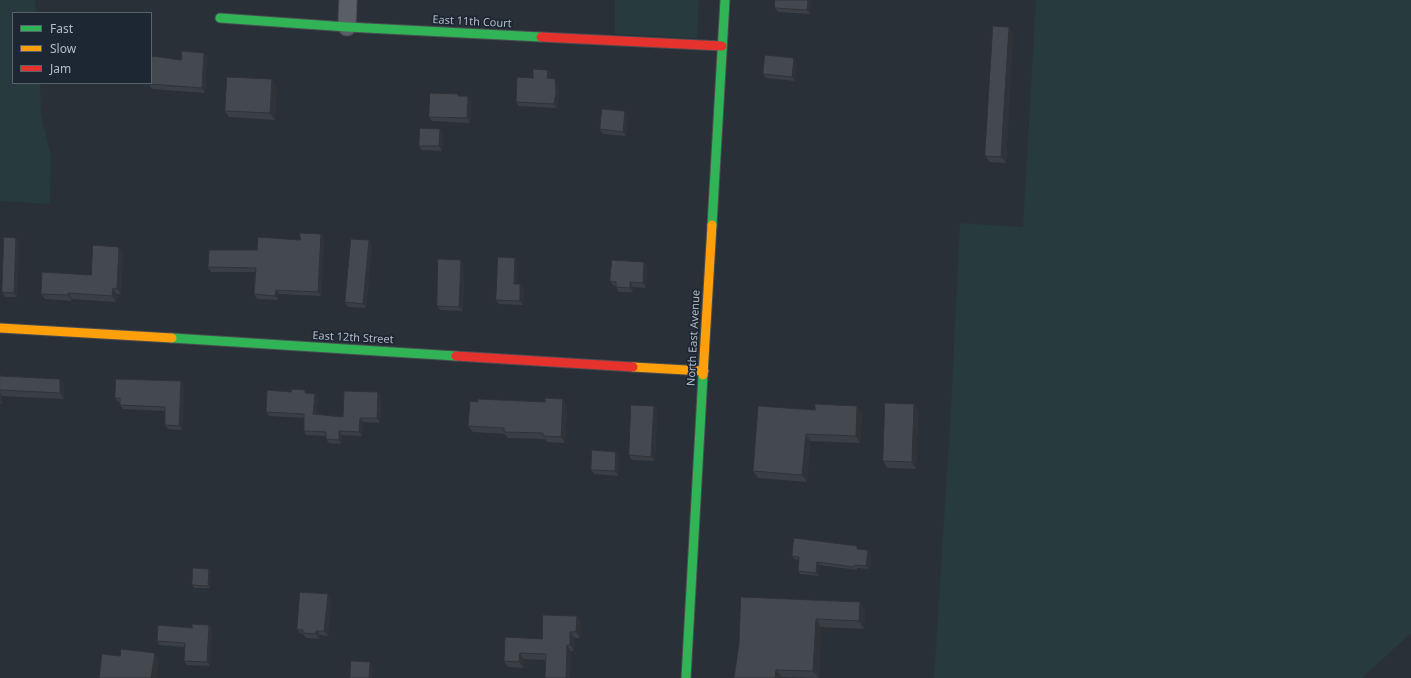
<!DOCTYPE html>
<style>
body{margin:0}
#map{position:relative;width:1411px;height:678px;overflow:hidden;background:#2a3038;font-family:"Noto Sans",sans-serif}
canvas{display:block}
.legend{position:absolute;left:12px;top:12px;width:140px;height:72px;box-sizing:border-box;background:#1d2633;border:1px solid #59626f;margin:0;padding:5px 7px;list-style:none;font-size:12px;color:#b4bcc9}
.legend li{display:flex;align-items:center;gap:8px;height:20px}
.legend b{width:20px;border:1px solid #59626f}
</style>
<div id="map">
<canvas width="1411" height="678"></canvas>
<ul class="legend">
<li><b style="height:5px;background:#30b455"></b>Fast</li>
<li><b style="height:5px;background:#ff9f0a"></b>Slow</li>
<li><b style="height:5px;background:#e5322d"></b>Jam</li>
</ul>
</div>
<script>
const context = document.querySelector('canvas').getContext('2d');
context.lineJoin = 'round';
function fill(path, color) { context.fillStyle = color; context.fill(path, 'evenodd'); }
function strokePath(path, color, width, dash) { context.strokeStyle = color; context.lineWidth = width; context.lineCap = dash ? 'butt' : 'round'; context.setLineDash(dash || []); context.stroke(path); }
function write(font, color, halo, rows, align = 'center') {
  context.font = font + ' "Noto Sans",sans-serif'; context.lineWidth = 3.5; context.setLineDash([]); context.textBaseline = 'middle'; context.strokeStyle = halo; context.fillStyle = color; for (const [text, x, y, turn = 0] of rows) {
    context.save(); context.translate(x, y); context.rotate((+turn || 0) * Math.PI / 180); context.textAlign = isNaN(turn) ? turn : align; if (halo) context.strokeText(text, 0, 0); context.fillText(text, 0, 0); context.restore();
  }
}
fill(new Path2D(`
 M0,0H35L36,13H13V83H40L41,116L51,156L50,204L0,201Z
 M615,0H699L697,38L615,34Z
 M1036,0H1411V633L1362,678H934L951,409L960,223L1023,227Z`), '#273a3e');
const street = new Path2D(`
 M347,27L348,0`);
const fast = new Path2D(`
 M220,18L347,27L541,37
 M712,225L725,0
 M172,338L456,356
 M686,678L703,375`);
const slow = new Path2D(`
 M0,328L172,338
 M633,367L704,371
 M703,375L712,225`);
const jam = new Path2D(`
 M541,37L722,46
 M456,356L633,367`);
strokePath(street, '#484c53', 19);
strokePath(fast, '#484c53', 11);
strokePath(slow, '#484c53', 11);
strokePath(jam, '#484c53', 11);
strokePath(street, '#5a5e66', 17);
strokePath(fast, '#30b455', 9);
strokePath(slow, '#ff9f0a', 9);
strokePath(jam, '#e5322d', 9);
fill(new Path2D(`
 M811,0L810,14L778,12L775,8Z
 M1009,27L1013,34L1006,163L990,162L985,156Z
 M204,53L207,58L205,93L152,89L149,84L181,60Z
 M797,63L795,81L766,78L763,74Z
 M548,70L551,74V79L558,83L559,96L557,108L519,106L516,102L533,78Z
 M277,86L275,120L229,117L225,111Z
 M460,96L471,101L470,123L432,121L429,117Z
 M628,115L626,136L603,134L600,129Z
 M443,133L442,151L422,150L419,146Z
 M321,234L324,238L321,296L279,294L278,300L257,299L254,294L255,272H211L208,267L257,250Z
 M16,238L19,242L17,297H5L2,292Z
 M369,240L372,245L366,308L348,307L345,302Z
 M123,252L121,294H117L116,302L72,299V301L45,299L41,294L91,275Z
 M461,260L464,264L463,311L440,310L437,306Z
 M644,262L647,266L646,288L633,287V292H619L616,287V286H614L610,281Z
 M518,263L517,284L524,289L523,305L499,304L496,300Z
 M0,374L1,376L64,385V399L2,396V404L0,403Z
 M181,381L184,386L182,430L168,429L165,425V411L123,409L120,405V402H118L115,398Z
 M307,393L315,394L318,398L316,414L343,417L381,396L380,423L363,422L362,436L342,435L341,444L329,443L326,439V436L306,435L304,431V418L269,416L266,412Z
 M914,404L918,411L916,469L887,468L883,461Z
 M567,405L565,443L547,442L545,439L508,438L505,434L473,432L468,426Z
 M654,406L657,410L655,461L632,460L629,455Z
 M815,410L862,413L860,443L810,441L807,482L758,478L753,471Z
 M619,456L618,476L594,474L591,470Z
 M859,549L868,550L871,554L869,569L857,568V570L820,565L819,576L800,574L798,571L799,560L794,559L792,556Z
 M209,569L211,571L210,588H194L192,585Z
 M328,594L331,599L328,636L320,635L319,639L306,638L303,634L300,633L297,629Z
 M741,597L865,610L864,629L821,627L819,678L782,677L739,643Z
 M581,622L580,638H575L574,651H571L570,678H545L546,660L524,659V668L508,667L504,661Z
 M209,625L212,629L210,666L187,665L184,661L185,647L159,645L157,641L192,628Z`), '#3a3f45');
fill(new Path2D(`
 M808,0H811L810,14L807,10Z
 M1009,27L1013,34L1006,163L1001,157Z
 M204,53L207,58L205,93L202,88Z
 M794,58L797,63L795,81L792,77Z
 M548,70L551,74V83L547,78Z
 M272,79L277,86L275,120L270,113Z
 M555,79L558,83L559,96L557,108L554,104Z
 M468,96L471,101L470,123L467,118Z
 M625,111L628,115L626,136L623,132Z
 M440,129L443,133L442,151L439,146Z
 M321,234L324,238L321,296L318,292Z
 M16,238L19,242L17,297L14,293Z
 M369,240L372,245L366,308L363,304Z
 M119,247L123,252L121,294L117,289Z
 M515,258L518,263L517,289L514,284Z
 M461,260L464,264L463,311L459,307Z
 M644,262L647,266L646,288L643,283Z
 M630,282L633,287V292L630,288Z
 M520,284L524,289L523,305L520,301Z
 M113,288L117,294L116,302L112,296Z
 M276,290L279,294L278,300L275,296Z
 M68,293L72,299V301L68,295Z
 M60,379L64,385V399L60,393Z
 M181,381L184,386L182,430L179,426Z
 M378,392L381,396L380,423L377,418Z
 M0,393L2,396V404L0,401Z
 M315,394L318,398L316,418L313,414Z
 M563,399L567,405L565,443L561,437Z
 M914,404L918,411L916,469L912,462Z
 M654,406L657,410L655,461L651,457Z
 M857,406L862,413L860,443L856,436Z
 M360,418L363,422L362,436L359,432Z
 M339,431L342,435L341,444L339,440Z
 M806,434L810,441L807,482L802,475Z
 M616,452L619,456L618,476L615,471Z
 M868,550L871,554L869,569L866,566Z
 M817,562L820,565L819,576L816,573Z
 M209,569L211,571L210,588L208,586Z
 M328,594L331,599L328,636L324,631Z
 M860,602L865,610L864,629L859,621Z
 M577,616L581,622L580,638L576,632Z
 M816,619L821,627L819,678L813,671Z
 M209,625L212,629L210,666L207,662Z
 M316,631L320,635L319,639L316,634Z
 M570,632L575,638L574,651L570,645Z
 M567,645L571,651L570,678H566Z
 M155,653L159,660L157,678H151Z
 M520,653L524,659V668L519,662Z
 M370,662L373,667L372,678H369Z
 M776,670L782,677L781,678H775Z`), '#303338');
const building = new Path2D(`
 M775,0H808L807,10L775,8Z
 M993,26L1009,27L1001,157L985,156Z
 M182,51L204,53L202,88L149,84V83H151V68L152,56L181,60Z
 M765,55L794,58L792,77L763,74Z
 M533,69L548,70L547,78L555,79L556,92L554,104L516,102L517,77L533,78Z
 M227,77L272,79L270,113L225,111Z
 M430,93L458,94V96H468L467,118L429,117Z
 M602,109L625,111L623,132L600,129Z
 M420,128L440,129L439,146H419Z
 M300,233L321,234L318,292L276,290L275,296L254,294L256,268L208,267L209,250H257L258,237L300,240Z
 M4,237L16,238L14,293L2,292Z
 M351,239L369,240L363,304L345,302Z
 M93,245L119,247L117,289L113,288L112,296L68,293V295L41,294L42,272L91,275Z
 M498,257L515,258L514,284H520V301L496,300Z
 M438,259L461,260L459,307L437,306Z
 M612,260L644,262L643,283L630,282V288L616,287V282L610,281Z
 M0,376L60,379V393L0,390Z
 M116,379L181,381L179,426L165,425V407L120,405V398H115Z
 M292,389L305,390V393L315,394L313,414L343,417L344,391L378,392L377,418H360L359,432L339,431V440L326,439V432L304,431V414L266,412L267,390L291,392Z
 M545,398L563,399L561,437L543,436V433L504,432V428L468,426L470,401L478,402V399L545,402Z
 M885,403L914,404L912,462L883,461Z
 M815,404L857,406L856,436L806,434L802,475L753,471L758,406L815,410Z
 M631,405L654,406L651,457L629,455Z
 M592,450L616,452L615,471L591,470Z
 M794,538L857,546V549L868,550L866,566L855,565L854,567L817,562L816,573L798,571L799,557L792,556Z
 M193,568L209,569L208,586L192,585Z
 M300,592L328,594L324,631H316V634L303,633V630L297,629Z
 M741,597L860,602L859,621L816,619L813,671L776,670L775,678H734L739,643Z
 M543,615L577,616L576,632H570V645H567L566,678H545L546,654L520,653L519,662L504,661L505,637L542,639Z
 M192,624L209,625L207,662L184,661L185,643L157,641L158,625L192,628Z
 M121,649L155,653L151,678H99L102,654L120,656Z
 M351,661L370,662L369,678H350Z`);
fill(building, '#444950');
strokePath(building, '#303338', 1);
write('11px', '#b4bcc9', '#1d2633', [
 ["East 11th Court",472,22,3],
 ["East 12th Street",353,338,3],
 ["North East Avenue",694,338,-87]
]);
</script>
